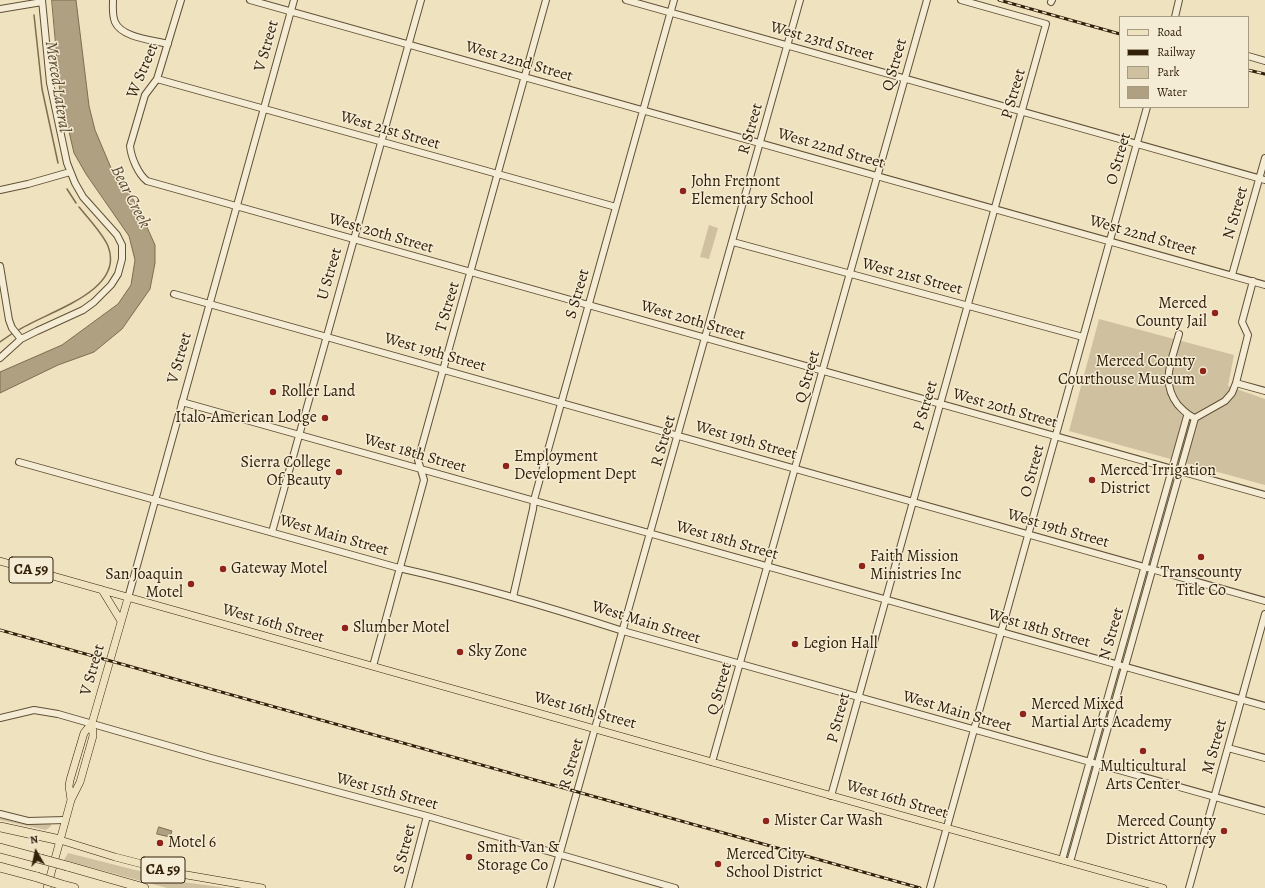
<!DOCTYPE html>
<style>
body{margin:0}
#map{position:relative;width:1265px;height:888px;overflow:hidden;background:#efe2bf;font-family:Alegreya,serif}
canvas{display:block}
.legend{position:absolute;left:1119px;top:16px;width:130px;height:92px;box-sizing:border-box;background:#f5ecd5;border:1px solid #a79a83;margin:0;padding:5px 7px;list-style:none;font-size:12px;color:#322009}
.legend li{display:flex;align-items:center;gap:8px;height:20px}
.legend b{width:20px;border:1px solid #a79a83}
.north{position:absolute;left:16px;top:832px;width:40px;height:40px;-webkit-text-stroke:3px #f5ecd5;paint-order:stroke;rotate:351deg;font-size:11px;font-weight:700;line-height:16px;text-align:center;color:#322009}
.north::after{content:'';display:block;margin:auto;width:14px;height:18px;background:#322009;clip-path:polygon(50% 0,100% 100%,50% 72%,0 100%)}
</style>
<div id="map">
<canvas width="1265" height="888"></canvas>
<ul class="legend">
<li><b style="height:5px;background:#efe2bf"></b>Road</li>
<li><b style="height:5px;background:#322009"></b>Railway</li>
<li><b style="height:11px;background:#cfc1a0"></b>Park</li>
<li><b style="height:11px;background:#afa081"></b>Water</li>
</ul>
<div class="north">N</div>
</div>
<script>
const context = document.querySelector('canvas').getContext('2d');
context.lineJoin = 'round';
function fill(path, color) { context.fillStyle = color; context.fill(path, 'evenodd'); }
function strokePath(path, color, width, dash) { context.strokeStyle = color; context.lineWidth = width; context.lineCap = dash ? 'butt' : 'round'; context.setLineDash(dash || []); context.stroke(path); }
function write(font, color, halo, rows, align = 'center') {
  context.font = font + ' Alegreya,serif'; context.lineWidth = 3; context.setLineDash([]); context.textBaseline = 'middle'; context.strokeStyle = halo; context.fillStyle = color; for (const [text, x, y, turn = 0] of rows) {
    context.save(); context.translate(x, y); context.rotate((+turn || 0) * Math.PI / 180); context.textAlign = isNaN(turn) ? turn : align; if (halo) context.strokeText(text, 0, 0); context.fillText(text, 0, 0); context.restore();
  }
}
fill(new Path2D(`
 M709,225L718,228L709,259L700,257Z
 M1099,319L1234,355L1228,386L1265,399V485L1069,431Z
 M0,818L25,824H51V826L46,830L0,820Z
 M68,853L183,882L227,888H167L64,860Z`), '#cfc1a0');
const water = new Path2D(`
 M52,0H76L89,106L95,130L111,168L137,205L155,245V263L150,289L122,329L94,352L58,365L0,393V372L62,345L118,304L131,285L135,260L129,236L86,174L74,153L60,93Z
 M159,827L172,831L170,837L157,834Z`);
fill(water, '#afa081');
strokePath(water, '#7d6d51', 1);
strokePath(new Path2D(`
 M34,15L42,89L58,163
 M67,189L76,203
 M17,331C45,312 126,292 108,246C103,234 88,218 79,207
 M0,342L13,333`), '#7d6d51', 1.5);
const minor = new Path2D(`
 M113,0C113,7 112,15 115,22C122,38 153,40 168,44
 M181,0L157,79L145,95L130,146C131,157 138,174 147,181L1265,495
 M250,0L1265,285
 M626,0L1265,180
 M1051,2L1052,0
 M0,9L42,2
 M1175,17L1179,0
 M1248,56L1265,61
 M157,79L616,207
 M0,190L28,184L70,172
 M733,242L1083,337
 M0,266L9,320L12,328L21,339
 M1232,275L1265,158
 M174,294L1265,601
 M1179,334C1172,360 1160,382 1178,405C1184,411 1187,415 1195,418L1225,401L1232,393L1236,383L1248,335L1242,322L1253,281
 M0,358L21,339L37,331L83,310L94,302L111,285L118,274L122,259V245L117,235L83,197L75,183L67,163L50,83L42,0
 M1236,383L1265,391
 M182,402L1265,706
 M19,462L399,568C475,585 549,607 623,631L1265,811
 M272,532L421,0
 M513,597L533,509L534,500L674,0
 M128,598L294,0
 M373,666L424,480L418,460L546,0
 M0,718L34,710L58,714L211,758L427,816L675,888
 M1228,748L1265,758
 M712,762L927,0
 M831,796L1046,24L961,0
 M0,814L28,821L65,820
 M1062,860L1187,416
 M1070,862L1195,418
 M408,888L427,816
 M550,888L800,0
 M930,888L1147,107
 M1189,888L1265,614`);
const major = new Path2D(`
 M0,561L907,817L1163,888
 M102,590L121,621
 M71,800L69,786L70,780L84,733L92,723
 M60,840L115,857L181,874L262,888
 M47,888L71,800L80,782L93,736L92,723L128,598`);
const highway = new Path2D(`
 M0,827L60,840
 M0,848L41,859
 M67,866L144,888
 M0,867L37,877
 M62,885L74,888`);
strokePath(minor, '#615036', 8);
strokePath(major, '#322009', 8);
strokePath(highway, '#322009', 10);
strokePath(minor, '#f5ecd5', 6);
strokePath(major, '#efe2bf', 7);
strokePath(highway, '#efe2bf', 9);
const rail = new Path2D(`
 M999,0L1120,34
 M1248,70L1265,74
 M0,630L920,888`);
strokePath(rail, '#322009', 3);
strokePath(rail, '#f5ecd5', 1.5, [4.5]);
const highwayBridge = new Path2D(`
 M41,859L67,866
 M37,877L62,885`);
strokePath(highwayBridge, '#322009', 10, []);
strokePath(highwayBridge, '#efe2bf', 9);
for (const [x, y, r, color] of [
 [683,191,4,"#8f2418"],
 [1215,313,4,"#8f2418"],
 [1203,371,4,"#8f2418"],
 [273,392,4,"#8f2418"],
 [325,418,4,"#8f2418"],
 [506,466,4,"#8f2418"],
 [339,472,4,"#8f2418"],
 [1092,480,4,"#8f2418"],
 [1201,557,4,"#8f2418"],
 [862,566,4,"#8f2418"],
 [223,569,4,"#8f2418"],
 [191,584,4,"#8f2418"],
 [345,628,4,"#8f2418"],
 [795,644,4,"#8f2418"],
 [460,652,4,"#8f2418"],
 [1023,714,4,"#8f2418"],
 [1143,751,4,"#8f2418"],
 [766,821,4,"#8f2418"],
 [1224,831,4,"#8f2418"],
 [160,843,4,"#8f2418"],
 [469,857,4,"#8f2418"],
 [718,864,4,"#8f2418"]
]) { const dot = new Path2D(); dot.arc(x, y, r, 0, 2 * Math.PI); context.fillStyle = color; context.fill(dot); strokePath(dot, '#f5ecd5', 1.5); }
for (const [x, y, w] of [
 [31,570,44],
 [163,870,44]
]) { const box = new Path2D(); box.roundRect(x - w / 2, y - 13, w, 26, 3); context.fillStyle = '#f5ecd5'; context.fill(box); strokePath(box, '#322009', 1); }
write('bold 15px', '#322009', null, [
 ["CA 59",31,570],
 ["CA 59",163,870]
]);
write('16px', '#322009', '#f5ecd5', [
 ["West 23rd Street",822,42,16],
 ["V Street",267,46,-74],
 ["West 22nd Street",519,62,16],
 ["Q Street",895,65,-74],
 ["W Street",143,71,-67],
 ["P Street",1014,94,-74],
 ["R Street",751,129,-74],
 ["West 21st Street",390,131,16],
 ["West 22nd Street",831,149,16],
 ["O Street",1119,159,-74],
 ["N Street",1236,213,-74],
 ["West 20th Street",381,234,16],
 ["West 22nd Street",1143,236,16],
 ["U Street",330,274,-74],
 ["West 21st Street",912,277,15],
 ["S Street",578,294,-74],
 ["T Street",448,307,-74],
 ["West 20th Street",693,321,16],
 ["West 19th Street",435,353,16],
 ["V Street",180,358,-74],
 ["Q Street",808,377,-74],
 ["P Street",926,406,-74],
 ["West 20th Street",1005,409,16],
 ["R Street",664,441,-74],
 ["West 19th Street",746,441,16],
 ["West 18th Street",415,454,16],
 ["O Street",1033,471,-75],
 ["West 19th Street",1058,529,16],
 ["West Main Street",334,536,16],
 ["West 18th Street",727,541,16],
 ["West Main Street",646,623,17],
 ["West 16th Street",273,624,16],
 ["West 18th Street",1039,629,16],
 ["N Street",1112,634,-74],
 ["V Street",93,670,-74],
 ["Q Street",720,689,-74],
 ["West 16th Street",585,711,15],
 ["West Main Street",957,712,16],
 ["P Street",839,718,-75],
 ["M Street",1215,747,-75],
 ["R Street",572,764,-74],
 ["West 15th Street",387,792,15],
 ["West 16th Street",897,800,16],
 ["S Street",405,849,-76]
]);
write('16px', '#322009', '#f5ecd5', [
 ["John Fremont",691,182],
 ["Elementary School",691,200],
 ["Merced",1207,304,"right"],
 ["County Jail",1207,322,"right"],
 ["Merced County",1195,362,"right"],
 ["Courthouse Museum",1195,380,"right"],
 ["Roller Land",281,392],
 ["Italo-American Lodge",317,418,"right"],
 ["Employment",514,457],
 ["Development Dept",514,475],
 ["Sierra College",331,463,"right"],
 ["Of Beauty",331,481,"right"],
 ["Merced Irrigation",1100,471],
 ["District",1100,489],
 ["Faith Mission",870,557],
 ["Ministries Inc",870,575],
 ["Gateway Motel",231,569],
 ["Transcounty",1201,573,"center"],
 ["Title Co",1201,591,"center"],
 ["San Joaquin",183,575,"right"],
 ["Motel",183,593,"right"],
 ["Slumber Motel",353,628],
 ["Legion Hall",803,644],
 ["Sky Zone",468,652],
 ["Merced Mixed",1031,705],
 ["Martial Arts Academy",1031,723],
 ["Multicultural",1143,767,"center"],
 ["Arts Center",1143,785,"center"],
 ["Mister Car Wash",774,821],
 ["Merced County",1216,822,"right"],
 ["District Attorney",1216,840,"right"],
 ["Motel 6",168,843],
 ["Smith Van &",477,848],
 ["Storage Co",477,866],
 ["Merced City",726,855],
 ["School District",726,873]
], 'left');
write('italic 17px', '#5e4d33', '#f5ecd5', [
 ["Merced Lateral",57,87,81],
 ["Bear Creek",130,197,63]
]);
</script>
